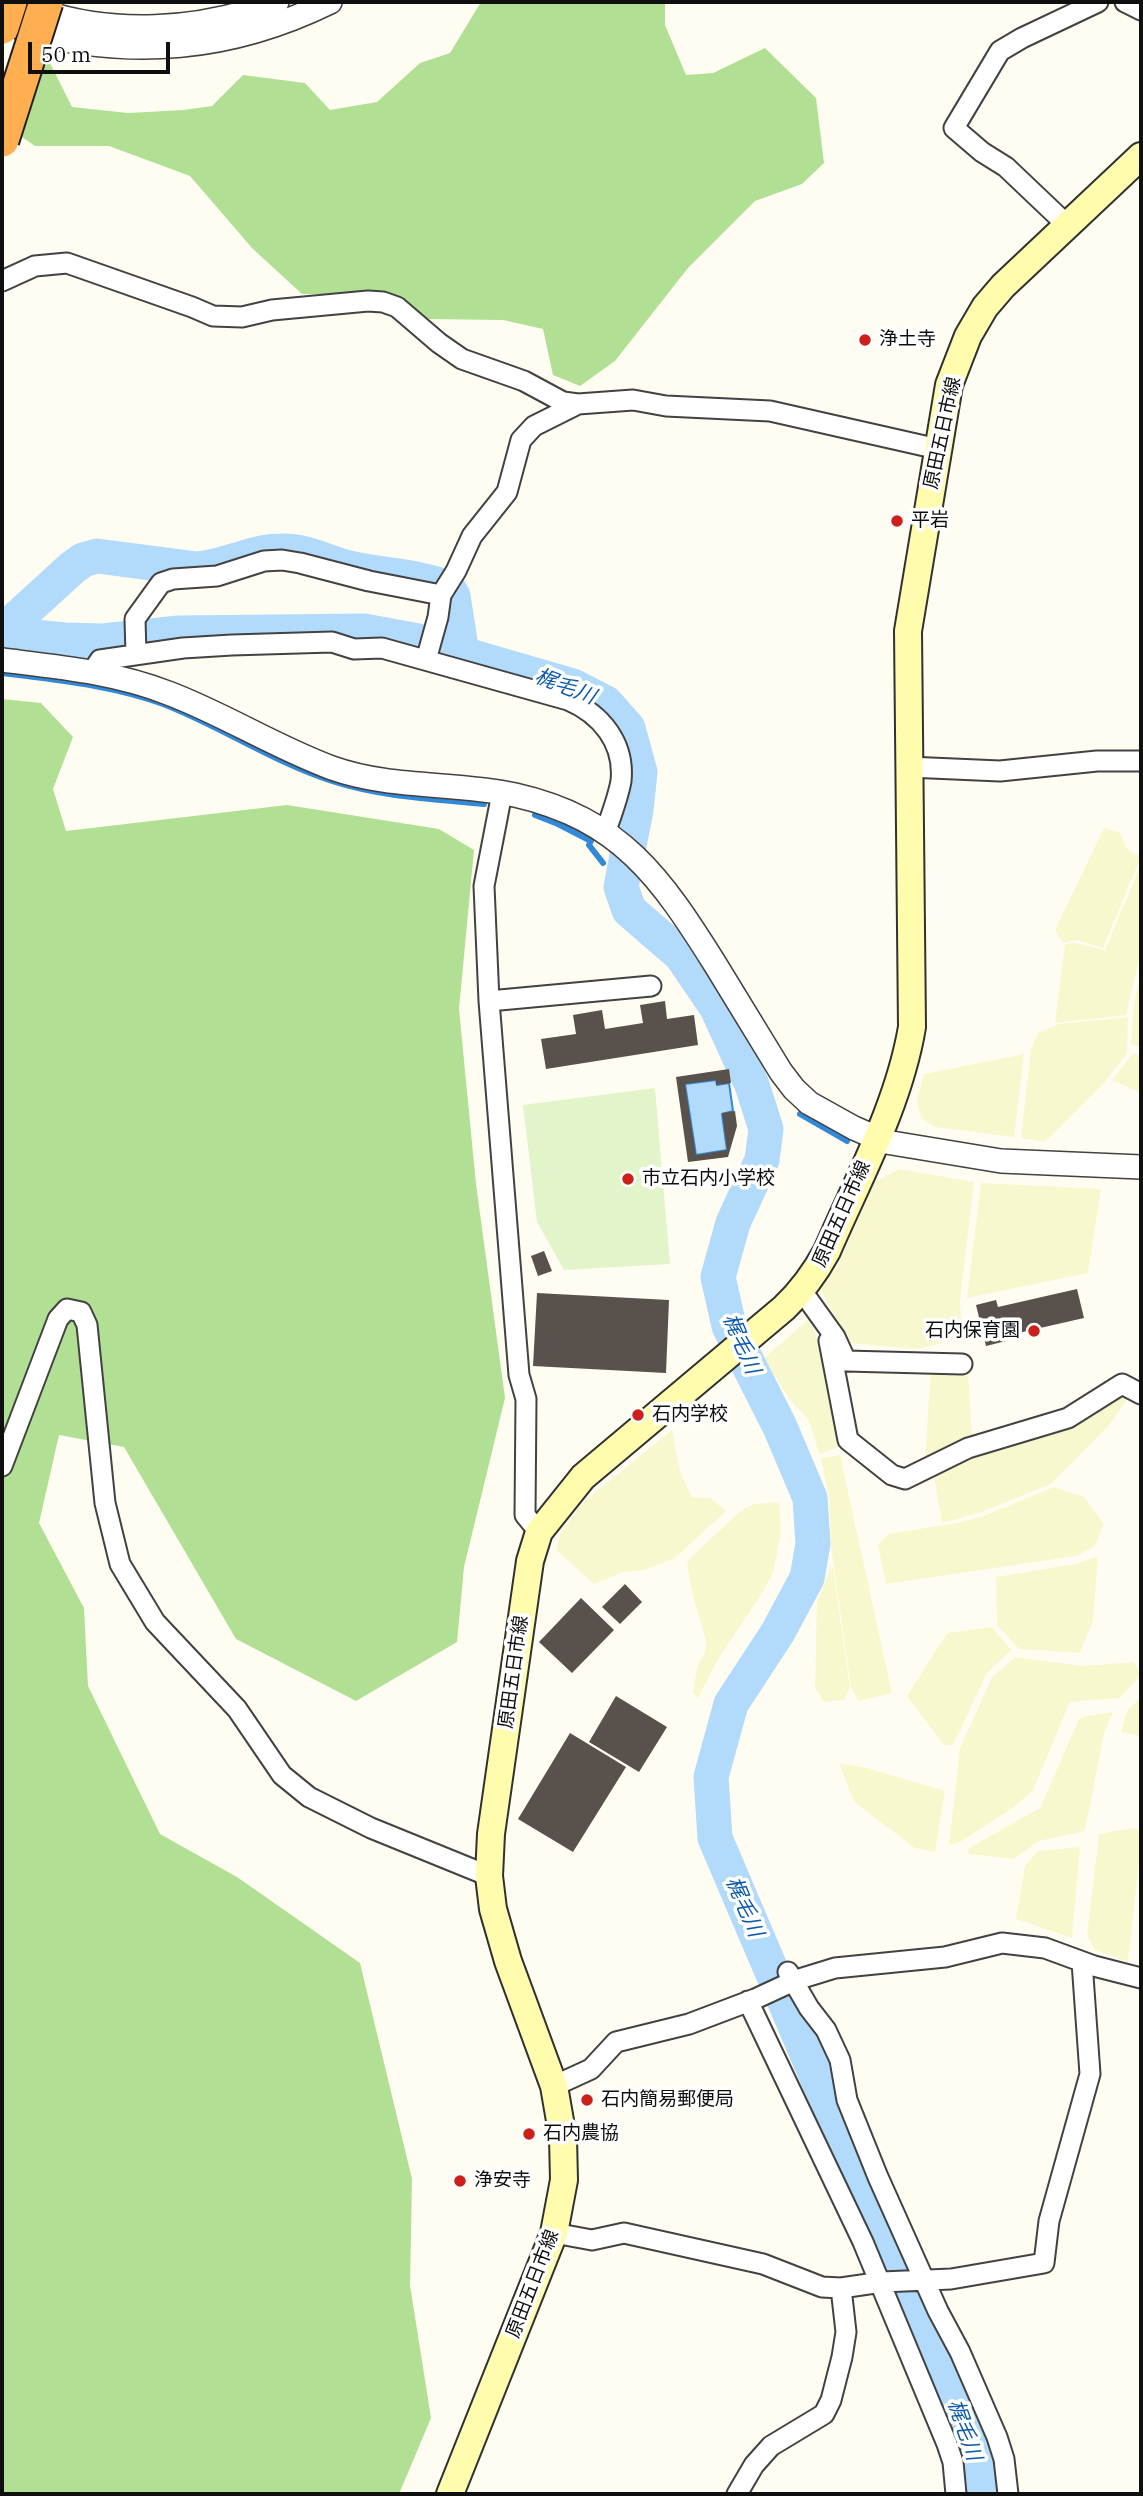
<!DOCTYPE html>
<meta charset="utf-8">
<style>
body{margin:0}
#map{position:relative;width:1143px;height:2496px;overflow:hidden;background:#fffdf2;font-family:"IBM Plex Serif",serif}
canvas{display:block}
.frame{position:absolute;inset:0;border:4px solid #0f0f0f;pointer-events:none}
.scale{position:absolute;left:28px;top:42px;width:142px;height:32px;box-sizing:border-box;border:4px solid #0f0f0f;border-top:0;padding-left:9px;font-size:21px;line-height:24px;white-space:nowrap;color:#0f0f0f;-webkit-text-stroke:5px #fff;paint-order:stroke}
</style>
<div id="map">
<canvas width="1143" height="2496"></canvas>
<div class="frame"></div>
<div class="scale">50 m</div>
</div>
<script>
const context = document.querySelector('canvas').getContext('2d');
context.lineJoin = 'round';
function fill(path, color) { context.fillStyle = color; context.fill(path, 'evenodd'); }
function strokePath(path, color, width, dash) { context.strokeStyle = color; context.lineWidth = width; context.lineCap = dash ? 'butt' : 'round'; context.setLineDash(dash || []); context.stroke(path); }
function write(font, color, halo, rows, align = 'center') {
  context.font = font + ' "IBM Plex Serif","Noto Sans JP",serif'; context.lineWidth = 7; context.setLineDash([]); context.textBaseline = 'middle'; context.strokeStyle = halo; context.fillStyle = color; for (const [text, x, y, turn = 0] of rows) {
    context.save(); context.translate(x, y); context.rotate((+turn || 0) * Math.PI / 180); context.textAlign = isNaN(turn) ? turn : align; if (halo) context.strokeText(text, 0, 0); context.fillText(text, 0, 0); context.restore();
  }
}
fill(new Path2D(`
 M1104,828L1119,832L1127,849L1141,857L1103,948L1077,940L1063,943L1055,930Z
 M1141,864V951L1126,1015L1055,1023L1065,944L1075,943L1105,950Z
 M1141,970V1048L1131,1044L1133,1011Z
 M1128,1017L1127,1053L1105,1082L1045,1142L1021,1138L1031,1049L1038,1033L1059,1024Z
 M1133,1053L1141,1056V1093L1112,1080Z
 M1024,1054L1014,1137L935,1127L921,1118L917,1099L924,1074Z
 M899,1169L974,1182L960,1301L962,1338L916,1349L850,1343L820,1290L839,1263L873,1183Z
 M981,1183L1101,1189L1088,1273L967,1298Z
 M809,1319L823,1352L843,1445L819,1454L809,1420L789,1399L764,1358Z
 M931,1370L968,1372L972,1437L925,1459Z
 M1119,1393L1129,1397L1110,1424L1051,1484L979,1513L942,1523L933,1470Z
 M672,1430L680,1472L692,1497L710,1498L726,1511L675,1558L644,1570L623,1572L594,1584L556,1550L560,1534L581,1504Z
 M840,1455L892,1693L859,1701L851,1687L831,1547L829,1498L821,1458Z
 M1054,1487L1084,1497L1104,1524L1095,1546L1076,1556L886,1584L878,1545L888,1534L957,1523L983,1516Z
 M779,1502L781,1531L774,1570L763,1592L718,1659L698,1698L693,1693L697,1666L705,1653L706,1640L693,1597L687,1564L689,1559L742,1510L754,1504Z
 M1098,1556L1093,1621L1080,1653L1019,1649L997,1625L996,1577L1075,1564Z
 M833,1568L850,1687L844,1700L824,1702L815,1687L817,1602L830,1569Z
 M992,1627L1011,1650L987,1673L953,1745H944L907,1696L947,1633Z
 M1015,1657L1082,1666L1134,1662L1141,1675L1120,1698L1070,1702L1033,1790L1014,1807L960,1842L949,1845L960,1748L992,1677Z
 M1141,1697V1736L1121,1732L1127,1711Z
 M1113,1712L1104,1734L1085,1831L1039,1841L1013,1859L968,1854L969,1848L1040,1808L1079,1719L1086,1716Z
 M839,1763L867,1768L945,1791L935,1852L915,1848L854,1802Z
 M1134,1828L1141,1832V1844L1128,1962L1095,1950L1087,1935L1099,1834Z
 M1080,1847L1072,1938L1016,1919L1025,1866L1038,1851Z`), '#f8f8cf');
fill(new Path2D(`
 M481,2H665V25L686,75L713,73L765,48L816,98L824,163L802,184L755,201L688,268L615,361L580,386L553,375L543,329L503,320L424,319L342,294H302L252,248L190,176L109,146H35L22,137L46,60L49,61L72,107L128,113L183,110L212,106L243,75L305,83L330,110L377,102L420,63L450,53Z
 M2,699L41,703L73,737L53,789L66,831L287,805L439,829L474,850L459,1009L476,1184L505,1398L464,1567L457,1642L356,1701L236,1639L124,1447L59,1435L39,1523L84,1608L88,1686L160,1834L237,1877L360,1963L412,2179L410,2285L431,2418L399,2494H2Z`), '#b1e095');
fill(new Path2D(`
 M655,1088L670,1264L564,1270L537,1222L523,1105Z`), '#e2f4ca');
const water = new Path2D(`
 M716,1080L717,1085L729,1083L733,1111L722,1114L727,1150L696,1155L685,1084Z`);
fill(water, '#b2dafb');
strokePath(water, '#3289d9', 2);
strokePath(new Path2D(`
 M2,673C56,680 111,685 163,704C220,726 273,762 332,781C381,797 433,799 484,804
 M535,815L558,824L591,841L589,845L603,863
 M800,1114L847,1141`), '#3289d9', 6);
strokePath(new Path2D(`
 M2,632L72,568L83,560L97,556L197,569C226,567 252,551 281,551C307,550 329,564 353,569C382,575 422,577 448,588L453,596L462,654
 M2,634L65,640L103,641L179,633L364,631L418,641L573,686L606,703L628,728L640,772L636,810L621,887L629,910L681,955L717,1008L752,1085L766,1129L762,1160L733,1223L718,1277L729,1326L780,1427L810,1498L813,1544L807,1578L778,1632L731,1704L711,1777L715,1838L974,2446L983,2494`), '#b2dafb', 35);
fill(new Path2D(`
 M665,1001L667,1019L694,1015L698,1045L546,1069L541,1039L576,1034L573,1015L602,1010L605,1029L643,1023L640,1005Z
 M729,1069L731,1083L716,1085V1080L685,1084L696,1155L727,1150L722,1113L735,1111L737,1126L728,1157L688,1162L676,1077Z
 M544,1251L552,1271L538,1276L531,1256Z
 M1077,1289L1084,1318L1005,1336L1006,1341L986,1346L976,1305L996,1300L998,1307Z
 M537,1293L669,1300L666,1373L533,1366Z
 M625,1584L642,1602L620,1624L602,1607Z
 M581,1598L614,1630L572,1673L539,1642Z
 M616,1696L667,1727L639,1772L589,1742Z
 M570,1733L626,1767L573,1852L518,1819Z`), '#59514b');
const minor = new Path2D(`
 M1125,2L1141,10
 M1067,225L1006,167L982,152L954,128L1000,51L1022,38L1098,2
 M2,281L35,266L67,263L192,307L213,316L242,317L272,310L368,301L383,302L397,307L439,343L462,359L524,381L563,402L578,404L633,400L666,406L770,411L938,449
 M136,654L135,619L161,583L173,579L217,576L264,561L282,560L300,563L369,581L441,595
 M426,660L438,617L441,595L456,571L472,536L507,492L521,440L534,426L578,404
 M92,672L100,660L183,648L232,645L332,642L354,649L382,648L568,700C601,714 625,743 621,781C618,798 611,816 605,833
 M908,767L1000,771L1097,761H1141
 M502,793L484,886L489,1001L519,1375L526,1399L525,1515L539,1532
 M489,1001L651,986
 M802,1291L835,1337L846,1361L962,1364
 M835,1337L829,1341L848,1440L892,1475L905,1479L968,1448L1068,1418L1122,1384L1141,1394
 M2,1466L58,1319L67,1309L81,1312L87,1325L105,1503L120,1564L155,1622L237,1709L282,1775L309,1797L371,1828L489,1876
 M788,1972L809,2008L826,2030L840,2060L847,2100L878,2177L938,2311L960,2352L997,2437L1004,2459L1008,2494
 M748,2001L863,2242L947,2444L953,2462L956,2494
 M554,2086L591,2069L616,2042L689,2024L755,1999L796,1980L835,1968L945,1957L1002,1943L1045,1948L1094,1966L1141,1978
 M554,2233L592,2240L624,2233L763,2264L822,2287L841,2288L882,2282L951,2279L1044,2263L1049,2221L1090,2074L1082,1962
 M737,2494L754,2465L771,2446L824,2414L831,2400L842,2357L846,2332L841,2288`);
const tertiary = new Path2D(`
 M32,8C110,37 200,31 277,2
 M24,31C132,59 230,51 330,2
 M2,660C58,667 115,672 168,693C224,714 275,747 332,768C391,789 455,782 515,795C621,819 661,878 715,964C737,1000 759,1036 781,1072L794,1089L809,1103L854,1128L886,1142L1001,1161L1141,1167`);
const secondary = new Path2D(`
 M450,2494L554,2233L564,2180L563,2138L554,2086L508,1961L493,1909L489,1876L491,1834L530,1561L539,1532L583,1477L784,1308C802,1291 815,1273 827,1251C858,1179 899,1105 912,1027L908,631L949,385L968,336L985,307L1003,286L1141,156`);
strokePath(minor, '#424242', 23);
strokePath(tertiary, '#424242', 26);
strokePath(secondary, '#313131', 30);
strokePath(minor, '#fff', 19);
strokePath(tertiary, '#fff', 23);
strokePath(secondary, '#fffcad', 26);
const motorwayBridge = new Path2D(`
 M2,27L10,2
 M2,140L46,2`);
strokePath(motorwayBridge, '#202020', 37, []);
strokePath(motorwayBridge, '#ffae50', 33);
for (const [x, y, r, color] of [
 [865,340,7,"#cd201a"],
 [897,521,7,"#cd201a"],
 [628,1179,7,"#cd201a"],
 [1034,1331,7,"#cd201a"],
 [638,1415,7,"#cd201a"],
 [587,2100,7,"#cd201a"],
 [529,2134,7,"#cd201a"],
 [460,2181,7,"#cd201a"]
]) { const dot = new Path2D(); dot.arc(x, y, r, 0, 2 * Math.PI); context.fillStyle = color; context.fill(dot); strokePath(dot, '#fff', 2.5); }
write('19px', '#0f0f0f', '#fff', [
 ["浄土寺",879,340],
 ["平岩",911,521],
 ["市立石内小学校",642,1179],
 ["石内保育園",1020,1331,"right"],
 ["石内学校",652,1415],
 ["石内簡易郵便局",601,2100],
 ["石内農協",543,2134],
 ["浄安寺",474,2181]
], 'left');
write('19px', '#0f0f0f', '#fff', [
 ["原田五日市線",943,433,-78],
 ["原田五日市線",842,1214,-66],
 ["原田五日市線",514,1672,-82],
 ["原田五日市線",533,2284,-69]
]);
write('italic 21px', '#0c5aad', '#fff', [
 ["梶毛川",565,687,21],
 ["梶毛川",741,1344,67],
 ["梶毛川",744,1907,67],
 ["梶毛川",964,2430,71]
]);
</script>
